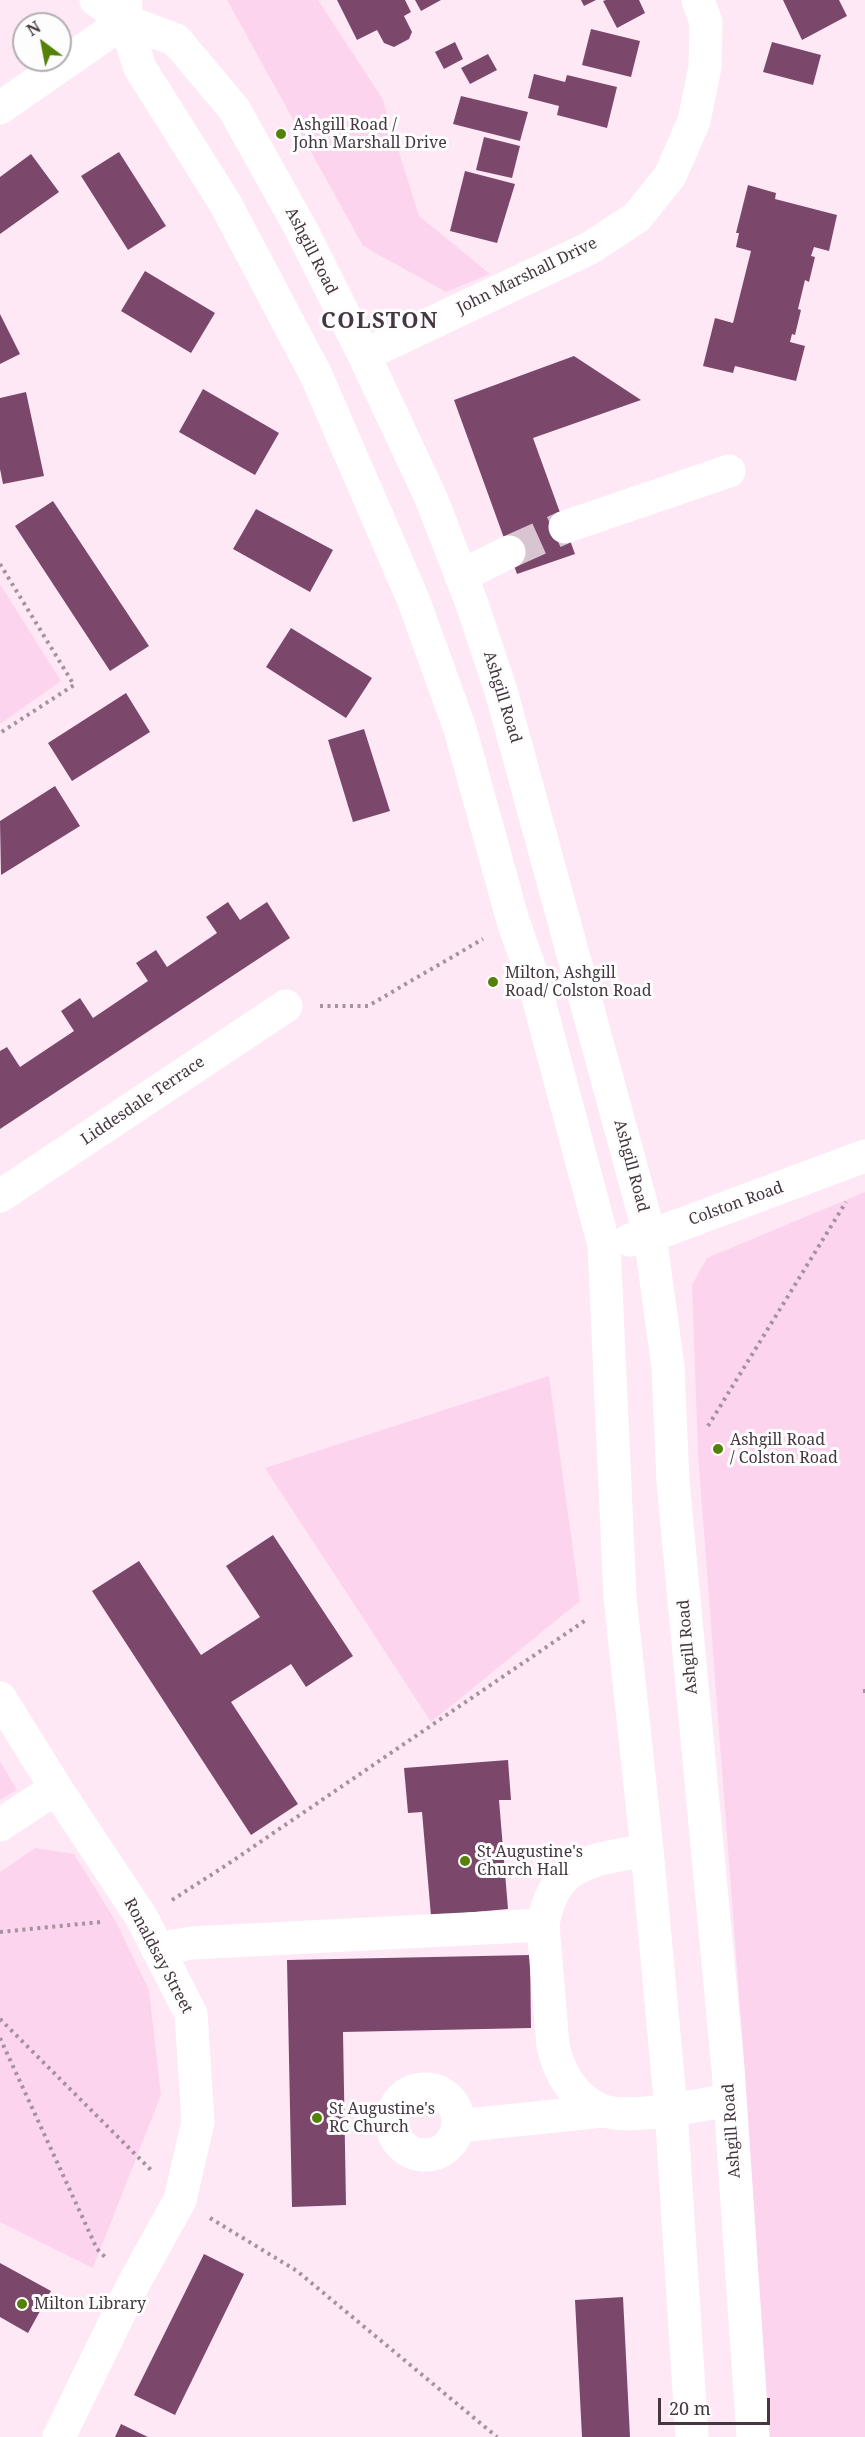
<!DOCTYPE html>
<html>
<head>
<meta charset="utf-8">
<style>
  body { margin:0 }
  #map { position:relative; width:865px; height:2437px; overflow:hidden; background:#fee8f6; font-family:"Noto Serif",serif }
  canvas { display:block }
  .north { position:absolute; left:12px; top:12px; width:60px; height:60px; box-sizing:border-box; background:#fdfdfd; border:2px solid #b3aeb1; border-radius:50%; rotate:328deg; font-size:16px; font-weight:700; line-height:24px; text-align:center; color:#453740 }
  .north::after { content:''; display:block; margin:auto; width:21px; height:27px; background:#568107; clip-path:polygon(50% 0,100% 100%,50% 72%,0 100%) }
  .scale { position:absolute; left:658px; top:2398px; width:112px; height:27px; box-sizing:border-box; border:3px solid #453740; border-top:0; padding-left:8px; font-size:18px; line-height:21px; white-space:nowrap; color:#453740; -webkit-text-stroke:4px #fdfdfd; paint-order:stroke }
</style>
</head>
<body>
<div id="map">
<canvas width="865" height="2437"></canvas>
<div class="north">N</div>
<div class="scale">20 m</div>
</div>
<script>
const ctx = document.querySelector('canvas').getContext('2d');
ctx.lineJoin = 'round';
function fillPath(path, color) { ctx.fillStyle = color; ctx.fill(path, 'evenodd'); }
function stroke(path, color, width, dash) { ctx.strokeStyle = color; ctx.lineWidth = width; ctx.lineCap = dash ? 'butt' : 'round'; ctx.setLineDash(dash || []); ctx.stroke(path); }
function write(font, color, halo, rows, align = 'center') {
  ctx.font = font + ' "Noto Serif",serif'; ctx.lineWidth = 6; ctx.setLineDash([]); ctx.textBaseline = 'middle'; ctx.strokeStyle = halo; ctx.fillStyle = color; for (const [text, x, y, turn = 0] of rows) {
    ctx.save(); ctx.translate(x, y); ctx.rotate((+turn || 0) * Math.PI / 180); ctx.textAlign = isNaN(turn) ? turn : align; if (halo) ctx.strokeText(text, 0, 0); ctx.fillText(text, 0, 0); ctx.restore();
  }
}
const green = new Path2D(`
  M 227,0 L 318,0 L 382,98 L 419,216 L 490,274 L 446,292 L 363,246 Z
  M 0,584 L 61,681 L 0,724 Z
  M 865,1192 L 865,2437 L 769,2437 L 745,2073 L 698,1454 L 692,1285 L 707,1258 Z
  M 549,1376 L 580,1601 L 431,1722 L 265,1468 Z
  M 0,1761 L 17,1790 L 0,1800 Z
  M 35,1848 L 74,1854 L 115,1920 L 149,1990 L 161,2095 L 93,2268 L 0,2222 L 0,1872 Z`);
const building = new Path2D(`
  M 337,0 L 405,0 L 411,12 L 404,16 L 412,32 L 409,39 L 394,47 L 384,43 L 377,30 L 357,40 Z
  M 415,0 L 441,0 L 421,11 Z
  M 581,0 L 596,0 L 584,6 Z
  M 606,0 L 639,0 L 645,13 L 617,28 L 603,1 Z
  M 783,0 L 839,0 L 847,16 L 802,40 Z
  M 591,29 L 640,41 L 631,77 L 582,65 Z
  M 455,42 L 463,59 L 444,69 L 435,52 Z
  M 772,42 L 821,55 L 813,85 L 763,72 Z
  M 488,54 L 497,70 L 470,84 L 461,68 Z
  M 534,74 L 565,82 L 567,75 L 617,87 L 607,128 L 557,115 L 559,106 L 528,98 Z
  M 461,96 L 528,112 L 520,141 L 453,124 Z
  M 484,137 L 520,146 L 512,178 L 476,170 Z
  M 119,152 L 166,226 L 128,250 L 81,176 Z
  M 31,154 L 59,192 L 0,234 L 0,177 Z
  M 465,171 L 515,184 L 497,243 L 450,231 Z
  M 748,185 L 776,193 L 775,199 L 837,215 L 829,251 L 814,247 L 811,256 L 815,257 L 809,282 L 805,280 L 798,309 L 801,310 L 795,335 L 792,334 L 790,342 L 805,346 L 796,381 L 735,366 L 733,373 L 703,366 L 715,318 L 733,323 L 751,251 L 736,247 L 739,233 L 736,233 Z
  M 145,271 L 215,313 L 191,353 L 121,311 Z
  M 0,314 L 20,354 L 0,364 Z
  M 574,356 L 641,400 L 533,438 L 575,554 L 517,574 L 454,400 Z
  M 203,389 L 279,433 L 255,475 L 179,432 Z
  M 26,392 L 44,476 L 3,484 L 0,469 L 0,398 Z
  M 53,501 L 149,646 L 110,671 L 15,526 Z
  M 256,509 L 333,550 L 310,592 L 233,549 Z
  M 291,628 L 372,678 L 346,718 L 266,667 Z
  M 126,693 L 150,732 L 72,781 L 48,743 Z
  M 364,729 L 390,811 L 353,822 L 328,740 Z
  M 55,786 L 80,826 L 1,875 L 0,821 Z
  M 228,902 L 240,920 L 267,902 L 290,938 L 0,1129 L 0,1051 L 7,1047 L 20,1067 L 74,1031 L 61,1011 L 80,998 L 93,1018 L 148,981 L 136,963 L 156,950 L 167,967 L 217,933 L 206,917 Z
  M 273,1535 L 353,1656 L 306,1687 L 291,1664 L 231,1702 L 298,1804 L 251,1835 L 92,1591 L 139,1561 L 201,1655 L 260,1617 L 226,1566 Z
  M 508,1760 L 511,1800 L 499,1800 L 508,1909 L 431,1916 L 422,1812 L 408,1813 L 404,1768 Z
  M 530,1955 L 531,2028 L 343,2032 L 346,2205 L 292,2207 L 287,1960 Z
  M 204,2254 L 244,2274 L 175,2415 L 134,2395 Z
  M 0,2263 L 51,2291 L 28,2333 L 0,2317 Z
  M 623,2297 L 630,2437 L 582,2437 L 575,2300 Z
  M 121,2424 L 148,2437 L 115,2437 Z`);
const minorTunnel = new Path2D(`
  M 509,552 L 565,527`);
const path = new Path2D(`
  M 0,564 L 74,685 L 0,733
  M 320,1006 L 368,1006 L 483,939
  M 708,1426 L 846,1202
  M 863,1691 L 865,1691
  M 172,1900 L 225,1866 L 586,1620
  M 0,1932 L 101,1922
  M 0,2019 L 151,2170
  M 0,2038 L 97,2249 L 106,2258
  M 210,2218 L 297,2271 L 497,2437`);
const minor = new Path2D(`
  M 96,0 L 125,21 L 176,40 L 234,109 L 301,229 L 364,355 L 431,498 L 472,604 L 501,691 L 650,1236 L 668,1367 L 673,1482 L 728,2069 L 753,2437
  M 126,5 L 125,21 L 140,68 L 225,203 L 316,375 L 413,599 L 460,729 L 513,921 L 532,975 L 604,1245 L 620,1597 L 647,1850 L 671,2109 L 692,2437
  M 0,108 L 125,21
  M 364,355 L 590,248 L 637,217 L 670,176 L 694,121 L 705,67 L 706,22 L 698,0
  M 565,527 L 729,471
  M 461,576 L 509,552
  M 0,1196 L 286,1006
  M 630,1240 L 650,1236 L 865,1156
  M 0,1698 L 56,1788 L 0,1825
  M 56,1788 L 142,1918 L 191,2014 L 198,2122 L 180,2200 L 134,2283 L 59,2437
  M 647,1850 C 593,1860 553,1861 543,1925 L 553,2046 C 559,2073 574,2099 601,2110 C 629,2121 699,2105 729,2100
  M 157,1949 L 192,1943 L 543,1925
  M392 2122a33 33 0 1 1 66 0a33 33 0 1 1-66 0Z
  M 458,2126 L 603,2111`);
const markers = [
  [281,134,6,"#568107"],
  [493,982,6,"#568107"],
  [718,1449,6,"#568107"],
  [465,1861,6,"#568107"],
  [317,2118,6,"#568107"],
  [22,2304,6,"#568107"]
];
const poiNames = [
  ["Ashgill Road /",293,125],
  ["John Marshall Drive",293,143],
  ["Milton, Ashgill",505,973],
  ["Road/ Colston Road",505,991],
  ["Ashgill Road",730,1440],
  ["/ Colston Road",730,1458],
  ["St Augustine's",477,1852],
  ["Church Hall",477,1870],
  ["St Augustine's",329,2109],
  ["RC Church",329,2127],
  ["Milton Library",34,2304]
];
const streetNames = [
  ["Ashgill Road",311,251,63],
  ["John Marshall Drive",527,276,-26],
  ["Ashgill Road",502,697,73],
  ["Liddesdale Terrace",143,1101,-34],
  ["Ashgill Road",631,1166,75],
  ["Colston Road",736,1204,-20],
  ["Ashgill Road",688,1647,-95],
  ["Ronaldsay Street",158,1956,62],
  ["Ashgill Road",732,2131,-94]
];
const districtNames = [
  ["COLSTON",380,322]
];
fillPath(green, '#fdd4ee');
fillPath(building, '#7b486b');
stroke(minorTunnel, '#d9c5d2', 33, [33, 16]);
stroke(path, '#a4929e', 4, [3, 4.5]);
stroke(minor, '#fff', 33);
for (const [x, y, r, color] of markers) { const dot = new Path2D(); dot.arc(x, y, r, 0, 2 * Math.PI); ctx.fillStyle = color; ctx.fill(dot); stroke(dot, '#fdfdfd', 2); }
write('16px', '#453740', '#fdfdfd', poiNames, 'left');
write('16px', '#453740', '#fdfdfd', streetNames);
ctx.letterSpacing = '1.5px';
write('bold 22px', '#453740', '#fdfdfd', districtNames);
ctx.letterSpacing = '0px';
</script>
</body>
</html>
